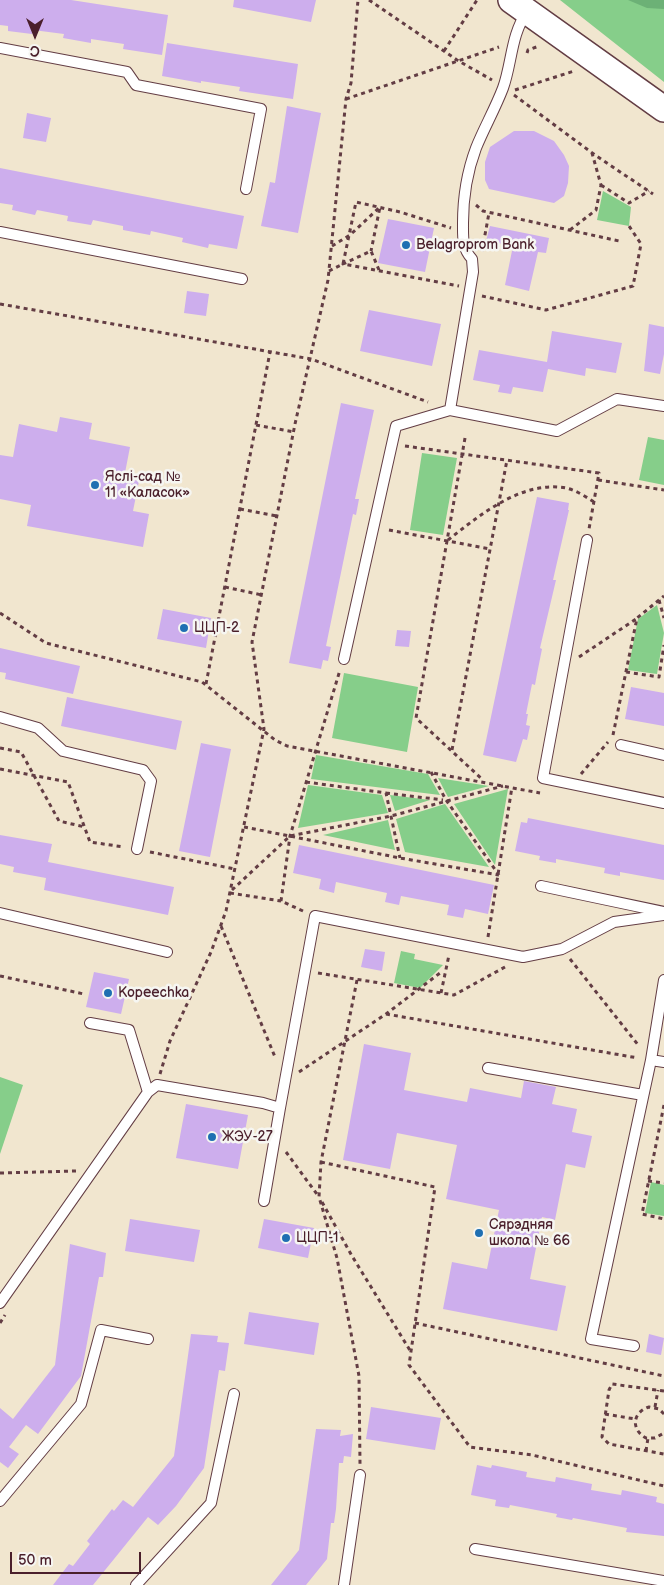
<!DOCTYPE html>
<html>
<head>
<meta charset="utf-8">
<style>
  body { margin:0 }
  #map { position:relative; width:664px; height:1585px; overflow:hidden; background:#f1e6cf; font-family:"Balsamiq Sans",sans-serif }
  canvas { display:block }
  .north { position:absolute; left:10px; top:10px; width:50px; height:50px; -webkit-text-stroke:4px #f6f6f2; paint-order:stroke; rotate:180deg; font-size:14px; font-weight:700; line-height:20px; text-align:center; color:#4a1f2b }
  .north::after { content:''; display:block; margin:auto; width:18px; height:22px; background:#4a1f2b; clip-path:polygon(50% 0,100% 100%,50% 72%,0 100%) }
  .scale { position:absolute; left:10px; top:1552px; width:131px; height:22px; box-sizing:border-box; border:2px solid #4a1f2b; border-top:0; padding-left:6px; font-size:15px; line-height:18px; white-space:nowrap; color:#4a1f2b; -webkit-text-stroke:4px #f6f6f2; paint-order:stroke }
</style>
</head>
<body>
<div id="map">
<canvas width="664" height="1585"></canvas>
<div class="north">С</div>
<div class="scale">50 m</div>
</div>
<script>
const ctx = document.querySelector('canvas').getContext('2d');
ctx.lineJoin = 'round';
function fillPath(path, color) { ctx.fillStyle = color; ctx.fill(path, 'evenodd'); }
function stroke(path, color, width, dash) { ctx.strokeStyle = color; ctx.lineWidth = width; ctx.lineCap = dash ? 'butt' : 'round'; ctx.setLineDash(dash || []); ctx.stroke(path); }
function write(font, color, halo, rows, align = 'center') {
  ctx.font = font + ' "Balsamiq Sans",sans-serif'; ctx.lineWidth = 5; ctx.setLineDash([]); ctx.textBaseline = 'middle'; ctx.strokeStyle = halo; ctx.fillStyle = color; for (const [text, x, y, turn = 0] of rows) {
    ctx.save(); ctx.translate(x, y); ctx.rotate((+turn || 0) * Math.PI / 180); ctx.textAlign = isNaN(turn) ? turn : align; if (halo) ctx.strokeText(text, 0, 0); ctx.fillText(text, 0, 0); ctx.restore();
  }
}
const green = new Path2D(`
  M 560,0 L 664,0 L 664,82 Z
  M 603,191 L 631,207 L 629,226 L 597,220 Z
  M 648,437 L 664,440 L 664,485 L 639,480 Z
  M 422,453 L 457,458 L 443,535 L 410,530 Z
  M 657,605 L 664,633 L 657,674 L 628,670 L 638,619 Z
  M 344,673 L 418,687 L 407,752 L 332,738 Z
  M 316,755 L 428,774 L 440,795 L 311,779 Z
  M 438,778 L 489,786 L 448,797 Z
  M 308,785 L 382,795 L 388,813 L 298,828 Z
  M 508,789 L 495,865 L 454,804 Z
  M 390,795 L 430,800 L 395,811 Z
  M 445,804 L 489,867 L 405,852 L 396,819 Z
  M 388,820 L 395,850 L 323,835 Z
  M 401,951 L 415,954 L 414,959 L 443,965 L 420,988 L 394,983 Z
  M 0,1077 L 23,1085 L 0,1154 Z
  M 651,1182 L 664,1185 L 664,1216 L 645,1213 Z`);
const forest = new Path2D(`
  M 628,0 L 664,0 L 664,9 L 647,8 Z`);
const building = new Path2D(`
  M 0,0 L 71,0 L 168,15 L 162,55 L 123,49 L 124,44 L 91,39 L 91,43 L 63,38 L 64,34 L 33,30 L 32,34 L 8,31 L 8,26 L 0,25 Z
  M 234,0 L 316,0 L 311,22 L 233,7 Z
  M 167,43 L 298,64 L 293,99 L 239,91 L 240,87 L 201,81 L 201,83 L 162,76 Z
  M 287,106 L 321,113 L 298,233 L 261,226 L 270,182 L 275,183 Z
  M 27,113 L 51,118 L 46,142 L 23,138 Z
  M 514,131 L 534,131 L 554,141 L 564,155 L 569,166 L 568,183 L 564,196 L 554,203 L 489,189 L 485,180 L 485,162 L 490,147 Z
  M 0,168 L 244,216 L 237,249 L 209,244 L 208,248 L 182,242 L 183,238 L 151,231 L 150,235 L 123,230 L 123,226 L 93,220 L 91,225 L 67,221 L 68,216 L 37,210 L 35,215 L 12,210 L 13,205 L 0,203 Z
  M 388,219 L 434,228 L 425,272 L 378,263 Z
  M 490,226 L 549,238 L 546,253 L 538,252 L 529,291 L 505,285 L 513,246 L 486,241 Z
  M 187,291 L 209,294 L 206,316 L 184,313 Z
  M 369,310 L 441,324 L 432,366 L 360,351 Z
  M 649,324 L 664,327 L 664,354 L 660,374 L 644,371 Z
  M 552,331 L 622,343 L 616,373 L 586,368 L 585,376 L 548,369 L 543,392 L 513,387 L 511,394 L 498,392 L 500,385 L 473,380 L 479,350 L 547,362 Z
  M 341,403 L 374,410 L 355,499 L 359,499 L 356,515 L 353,514 L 326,646 L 331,647 L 328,661 L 323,660 L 321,669 L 289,663 Z
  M 60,417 L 92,423 L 89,439 L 130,447 L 124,478 L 139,481 L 133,511 L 149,514 L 143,547 L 27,526 L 31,505 L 0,499 L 0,455 L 13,457 L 19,424 L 57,432 Z
  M 537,497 L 569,503 L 568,510 L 569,510 L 553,580 L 556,580 L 540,648 L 542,649 L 537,674 L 535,685 L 532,684 L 526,714 L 528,714 L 526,725 L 530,726 L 527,740 L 523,739 L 516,762 L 483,755 Z
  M 163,609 L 211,618 L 206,648 L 157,639 Z
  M 397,630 L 411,631 L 409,647 L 395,646 Z
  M 0,648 L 80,666 L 73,694 L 5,679 L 6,673 L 0,672 Z
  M 631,687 L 664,693 L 664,726 L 625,719 Z
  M 67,697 L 182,721 L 176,750 L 61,726 Z
  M 201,743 L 231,749 L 210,857 L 179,851 Z
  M 528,818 L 664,845 L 664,880 L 620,872 L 620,876 L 604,873 L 605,868 L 556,859 L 556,863 L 539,860 L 540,856 L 515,851 L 521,822 L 527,823 Z
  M 0,835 L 52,844 L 48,862 L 174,887 L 168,915 L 44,890 L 46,878 L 13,872 L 14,867 L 0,864 Z
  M 299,845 L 494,885 L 488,914 L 465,909 L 463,918 L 447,915 L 449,905 L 401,896 L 399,905 L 385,902 L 387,893 L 336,882 L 334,893 L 319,889 L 321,879 L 293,873 Z
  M 365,949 L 385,952 L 382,971 L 361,967 Z
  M 94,972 L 129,979 L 121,1014 L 86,1007 Z
  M 364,1044 L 411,1053 L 404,1090 L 467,1102 L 470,1088 L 521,1098 L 524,1081 L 556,1087 L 552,1104 L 577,1109 L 572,1132 L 592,1136 L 585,1168 L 566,1164 L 555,1220 L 542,1217 L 530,1279 L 566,1286 L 557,1331 L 443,1309 L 452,1262 L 487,1269 L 499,1210 L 446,1199 L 457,1145 L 397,1133 L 390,1169 L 343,1160 Z
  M 186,1104 L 248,1115 L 238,1169 L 176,1158 Z
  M 130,1219 L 200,1230 L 194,1262 L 125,1251 Z
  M 264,1219 L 314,1228 L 308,1258 L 258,1248 Z
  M 70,1244 L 106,1253 L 103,1277 L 99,1277 L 81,1376 L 38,1434 L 26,1425 L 9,1447 L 19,1454 L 8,1468 L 0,1462 L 0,1408 L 13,1419 L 55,1365 Z
  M 249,1312 L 319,1323 L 314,1355 L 244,1344 Z
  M 191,1334 L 218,1336 L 217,1342 L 229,1343 L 225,1371 L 219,1370 L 204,1468 L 176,1506 L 158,1525 L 148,1517 L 93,1585 L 53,1585 L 69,1564 L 73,1566 L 90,1544 L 87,1541 L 112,1509 L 114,1511 L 123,1500 L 133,1507 L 174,1456 Z
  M 649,1334 L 664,1338 L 661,1355 L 646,1352 Z
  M 371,1407 L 441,1418 L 435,1450 L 366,1439 Z
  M 316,1429 L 341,1430 L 340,1436 L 353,1434 L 351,1457 L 344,1456 L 343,1463 L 339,1463 L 336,1509 L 334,1523 L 331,1523 L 327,1559 L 306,1585 L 271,1585 L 299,1550 Z
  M 477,1465 L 491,1468 L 492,1465 L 527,1472 L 526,1477 L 555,1482 L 556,1477 L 592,1484 L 591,1490 L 621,1495 L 622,1490 L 657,1497 L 656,1502 L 664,1504 L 664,1536 L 626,1532 L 627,1528 L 573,1518 L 572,1520 L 556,1517 L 557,1514 L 510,1505 L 509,1508 L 495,1506 L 496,1500 L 471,1495 Z`);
const path = new Path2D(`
  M 369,0 L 457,60 L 492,80
  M 444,51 L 477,0
  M 527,53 L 528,50 L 539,46
  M 515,90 L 574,71
  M 514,95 L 595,155 L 653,194
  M 346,99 L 499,47
  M 601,185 L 629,203 L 649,191
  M 476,205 L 483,211 L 619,241
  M 570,230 L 596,210 L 601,185 L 592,153
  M 332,246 L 350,235 L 380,207 L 371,251
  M 482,251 L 489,213
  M 379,270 L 371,251 L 343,264 L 459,286
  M 329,271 L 343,264 L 356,202 L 400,212 L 451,228
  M 482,296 L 546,310 L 633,286 L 641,244 L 629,226
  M 0,304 L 311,359 L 428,402
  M 256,425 L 294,432
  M 465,438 L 416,718 L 483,780
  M 405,446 L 599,473 L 589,529
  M 598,480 L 664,490
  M 240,509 L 277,516
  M 389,530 L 490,549
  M 448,540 C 480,515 522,480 566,488 C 576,490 586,497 594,502
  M 225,587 L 262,595
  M 659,600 L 664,618
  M 0,613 L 46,643 L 202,682 L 275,740 L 287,746 L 540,793
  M 579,657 L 636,619
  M 626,672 L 659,677 L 664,645
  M 206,684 L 270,352
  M 613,735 L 637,618 L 664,596
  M 0,748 L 21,752 L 59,821 L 85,827
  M 452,750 L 507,460
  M 0,769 L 68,782 L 90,842 L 124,847
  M 431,772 L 446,800 L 499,875
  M 581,774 L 608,742
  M 306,782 L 386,793 L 400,858
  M 386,793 L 443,800
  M 244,827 L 400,858 L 499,875
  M 150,852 L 235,869
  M 232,890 L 290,836 L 391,816 L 503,786
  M 230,893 L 281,901
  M 303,911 L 281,901 L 290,836 L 340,670
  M 221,926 L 275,1057
  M 488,937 L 512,787
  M 570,959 L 639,1046
  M 318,973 L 454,995 L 505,967
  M 0,976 L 84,994
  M 357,980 L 321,1162 L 319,1197 L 337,1258 L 359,1376 L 360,1464
  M 441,993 L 449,955
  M 386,1014 L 638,1058
  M 299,1072 L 386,1014 L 440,973
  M 160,1074 L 170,1041 L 211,952 L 226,911 L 264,729 L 252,642 L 295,424 L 328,280 L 346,99 L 351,83 L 358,0
  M 664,1105 L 642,1214 L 664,1219
  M 286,1152 L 319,1197
  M 321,1162 L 435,1187 L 409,1365 L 470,1447 L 532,1455 L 664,1486
  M 0,1173 L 76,1171
  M 648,1181 L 664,1183
  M 322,1202 L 352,1256 L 411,1352
  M 0,1323 L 5,1315
  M 415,1323 L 664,1376
  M 664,1391 L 612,1384 L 609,1390 L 602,1437 L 609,1444 L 664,1454
  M 655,1407 L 658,1390
  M 605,1414 L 635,1419
  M 664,1414 L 659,1409 L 649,1407 C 633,1412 630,1429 646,1438 L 655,1438 L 664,1433
  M 646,1451 L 648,1438`);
const service = new Path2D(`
  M 0,48 L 127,72 L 136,85 L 261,109 L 246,189
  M 0,232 L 242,279
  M 450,410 L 473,272 L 472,259 C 462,248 463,238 463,223 C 463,197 467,172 476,148 C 484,128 495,109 503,88 C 512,63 511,34 527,12
  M 587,540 L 543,778 L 664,803
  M 344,659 L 396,426 L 450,410 L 557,431 L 617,399 L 664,406
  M 0,717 L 38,728 L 63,751 L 143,770 L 151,781 L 137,849
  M 621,745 L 664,755
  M 541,886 L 664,912
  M 0,913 L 167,952
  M 664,980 L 651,1060 L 664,1062
  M 488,1068 L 643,1095
  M 148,1092 L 157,1085 L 263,1103 L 280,1108 L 264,1201
  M 280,1108 L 315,916 L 523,957 L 562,949 L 614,922 L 664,915
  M 0,1303 L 148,1092 L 129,1030 L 90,1023
  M 634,1346 L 591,1339 L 651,1060
  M 0,1501 L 81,1404 L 101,1330 L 148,1339
  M 475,1549 L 664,1581
  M 136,1585 L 211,1503 L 234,1394
  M 344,1585 L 360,1475`);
const tertiary = new Path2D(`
  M 511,0 L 664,109`);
const markers = [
  [406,245,5,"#1f6fb2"],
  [95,485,5,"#1f6fb2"],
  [184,628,5,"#1f6fb2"],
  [108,993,5,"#1f6fb2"],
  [212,1137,5,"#1f6fb2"],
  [479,1233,5,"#1f6fb2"],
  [286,1238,5,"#1f6fb2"]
];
const poiNames = [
  ["Belagroprom Bank",416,245],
  ["Яслі-сад №",105,477],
  ["11 «Каласок»",105,493],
  ["ЦЦП-2",194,628],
  ["Kopeechka",118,993],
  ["ЖЭУ-27",222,1137],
  ["Сярэдняя",489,1225],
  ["школа № 66",489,1241],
  ["ЦЦП-1",296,1238]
];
fillPath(green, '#86ce8a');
fillPath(forest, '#6cb176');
fillPath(building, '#cdaeed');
stroke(service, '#633d44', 12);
stroke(tertiary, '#633d44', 28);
stroke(path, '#633d44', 3, [4, 4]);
stroke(service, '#fff', 10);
stroke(tertiary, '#fff', 25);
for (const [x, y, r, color] of markers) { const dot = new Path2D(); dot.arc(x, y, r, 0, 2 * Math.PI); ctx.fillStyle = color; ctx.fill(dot); stroke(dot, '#f6f6f2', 2); }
write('14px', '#4a1f2b', '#f6f6f2', poiNames, 'left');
</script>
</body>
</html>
